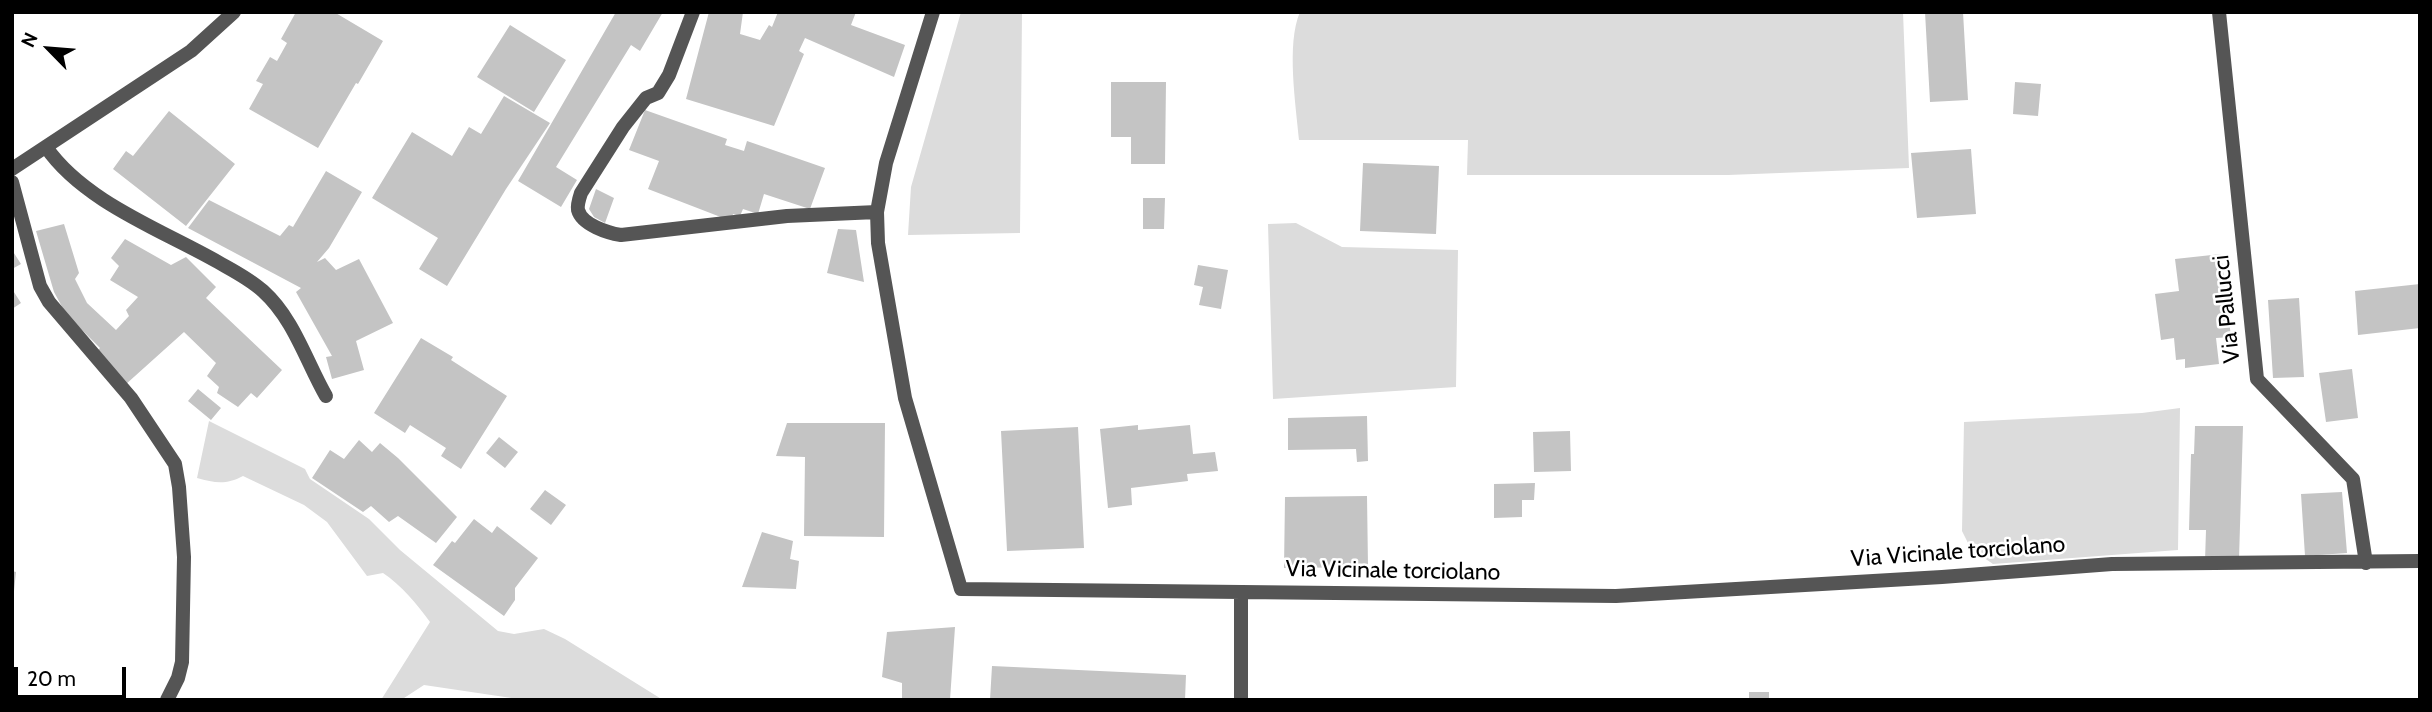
<!DOCTYPE html>
<html>
<head>
<meta charset="utf-8">
<style>
  body { margin:0 }
  #map { position:relative; width:2432px; height:712px; overflow:hidden; background:#fff; font-family:Cabin,sans-serif }
  canvas { display:block }
  .frame { position:absolute; inset:0; border:14px solid #000; pointer-events:none }
  .north { position:absolute; left:14px; top:14px; width:70px; height:70px; -webkit-text-stroke:5px #fff; paint-order:stroke; rotate:295deg; font-size:19px; font-weight:700; line-height:28px; text-align:center; color:#000 }
  .north::after { content:''; display:block; margin:auto; width:24px; height:32px; background:#000; clip-path:polygon(50% 0,100% 100%,50% 72%,0 100%) }
  .scale { position:absolute; left:14px; top:667px; width:112px; height:32px; box-sizing:border-box; border:4px solid #000; border-top:0; padding-left:9px; font-size:21px; line-height:24px; white-space:nowrap; color:#000; -webkit-text-stroke:5px #fff; paint-order:stroke }
</style>
</head>
<body>
<div id="map">
<canvas width="2432" height="712"></canvas>
<div class="frame"></div>
<div class="north">N</div>
<div class="scale">20 m</div>
</div>
<script>
const ctx = document.querySelector('canvas').getContext('2d');
ctx.lineJoin = 'round';
function fillPath(path, color) { ctx.fillStyle = color; ctx.fill(path, 'evenodd'); }
function stroke(path, color, width, dash) { ctx.strokeStyle = color; ctx.lineWidth = width; ctx.lineCap = dash ? 'butt' : 'round'; ctx.setLineDash(dash || []); ctx.stroke(path); }
function write(font, color, halo, rows, align = 'center') {
  ctx.font = font + ' Cabin,sans-serif'; ctx.lineWidth = 5; ctx.setLineDash([]); ctx.textBaseline = 'middle'; ctx.strokeStyle = halo; ctx.fillStyle = color; for (const [text, x, y, turn = 0] of rows) {
    ctx.save(); ctx.translate(x, y); ctx.rotate((+turn || 0) * Math.PI / 180); ctx.textAlign = isNaN(turn) ? turn : align; if (halo) ctx.strokeText(text, 0, 0); ctx.fillText(text, 0, 0); ctx.restore();
  }
}
const green = new Path2D(`
  M 961,12 L 1022,12 L 1020,233 L 908,235 L 911,187 Z
  M 1300,12 L 1903,12 L 1909,168 L 1728,175 L 1467,175 L 1468,140 L 1299,140 C 1296,105 1286,44 1300,12 Z
  M 1296,223 L 1342,247 L 1458,250 L 1456,387 L 1273,399 L 1268,224 Z
  M 2180,408 L 2178,550 L 1993,564 L 1971,549 L 1962,531 L 1964,422 L 2142,413 Z
  M 209,421 L 305,469 L 310,479 L 369,519 L 400,550 L 498,631 L 514,634 L 544,629 L 565,639 L 663,700 L 525,700 L 424,685 L 401,700 L 381,700 L 430,622 C 417,604 401,585 383,573 L 367,576 L 327,522 L 304,505 L 243,476 C 226,485 215,483 197,478 Z`);
const building = new Path2D(`
  M 296,12 L 334,12 L 383,41 L 358,84 L 356,83 L 318,148 L 249,109 L 263,84 L 256,81 L 270,57 L 277,61 L 287,43 L 281,39 Z
  M 616,12 L 663,12 L 640,51 L 631,45 L 556,167 L 577,180 L 561,207 L 518,181 Z
  M 709,12 L 743,12 L 740,34 L 760,40 L 769,25 L 772,27 L 778,12 L 856,12 L 851,25 L 905,45 L 894,77 L 805,38 L 799,51 L 804,54 L 774,126 L 686,99 Z
  M 1925,12 L 1963,12 L 1968,100 L 1930,102 Z
  M 510,25 L 566,60 L 534,112 L 477,77 Z
  M 1111,82 L 1166,82 L 1165,164 L 1131,164 L 1131,137 L 1111,137 Z
  M 2015,82 L 2041,84 L 2038,116 L 2013,114 Z
  M 504,96 L 550,123 L 506,189 L 447,286 L 419,269 L 438,238 L 372,198 L 412,132 L 452,156 L 469,127 L 481,134 Z
  M 645,110 L 727,139 L 725,145 L 744,151 L 747,141 L 825,168 L 810,209 L 764,194 L 758,214 L 743,209 L 740,216 L 733,214 L 731,221 L 648,189 L 659,161 L 629,150 Z
  M 169,111 L 235,164 L 186,226 L 113,169 L 126,151 L 133,156 Z
  M 1971,149 L 1976,214 L 1917,218 L 1911,153 Z
  M 1363,163 L 1439,166 L 1436,234 L 1360,231 Z
  M 326,171 L 362,192 L 329,248 L 317,262 L 325,258 L 336,270 L 359,259 L 393,323 L 356,341 L 364,370 L 332,379 L 326,357 L 332,356 L 296,292 L 301,288 L 188,228 L 209,200 L 280,236 L 289,225 L 293,227 Z
  M 596,189 L 614,198 L 605,223 L 594,217 L 589,209 Z
  M 1143,198 L 1165,198 L 1164,229 L 1143,229 Z
  M 64,224 L 79,273 L 75,279 L 87,303 L 116,330 L 129,316 L 126,310 L 138,297 L 110,280 L 119,266 L 111,258 L 125,239 L 171,265 L 186,257 L 216,287 L 206,298 L 282,370 L 257,398 L 251,393 L 238,407 L 217,393 L 219,387 L 207,376 L 216,363 L 184,332 L 125,385 L 98,350 L 100,348 L 66,314 L 54,292 L 36,231 Z
  M 838,229 L 856,230 L 864,282 L 827,273 Z
  M 12,250 L 21,264 L 12,269 Z
  M 2221,254 L 2231,337 L 2216,338 L 2219,364 L 2185,368 L 2185,359 L 2176,360 L 2174,338 L 2161,340 L 2155,294 L 2179,291 L 2175,259 Z
  M 1198,265 L 1228,270 L 1221,309 L 1199,305 L 1203,287 L 1194,285 Z
  M 2420,284 L 2420,328 L 2358,335 L 2355,291 Z
  M 12,289 L 21,303 L 12,309 Z
  M 2299,298 L 2304,377 L 2273,378 L 2268,300 Z
  M 421,338 L 453,357 L 451,360 L 507,396 L 461,469 L 441,456 L 446,448 L 410,425 L 405,433 L 374,413 Z
  M 2352,369 L 2358,418 L 2326,422 L 2319,373 Z
  M 198,389 L 221,408 L 211,420 L 188,401 Z
  M 1367,416 L 1368,461 L 1357,462 L 1356,449 L 1288,450 L 1288,418 Z
  M 787,423 L 885,423 L 884,537 L 804,536 L 805,457 L 776,456 Z
  M 1138,425 L 1138,430 L 1190,425 L 1193,454 L 1215,452 L 1218,471 L 1187,474 L 1188,481 L 1131,488 L 1132,505 L 1108,508 L 1100,429 Z
  M 2195,426 L 2243,426 L 2239,559 L 2205,561 L 2206,530 L 2189,530 L 2191,454 L 2194,454 Z
  M 1078,427 L 1084,548 L 1007,551 L 1001,431 Z
  M 1570,431 L 1571,471 L 1534,472 L 1533,432 Z
  M 499,437 L 518,452 L 505,468 L 486,453 Z
  M 359,440 L 372,452 L 380,443 L 398,458 L 457,517 L 436,543 L 398,516 L 389,522 L 371,506 L 363,512 L 312,478 L 330,450 L 344,459 Z
  M 1535,483 L 1534,500 L 1522,500 L 1522,517 L 1494,518 L 1494,484 Z
  M 545,490 L 566,505 L 551,525 L 530,509 Z
  M 2342,492 L 2347,553 L 2305,556 L 2301,494 Z
  M 1367,496 L 1368,567 L 1284,568 L 1285,497 Z
  M 474,519 L 492,533 L 497,526 L 538,558 L 515,588 L 515,600 L 504,616 L 433,565 L 452,541 L 455,543 Z
  M 762,532 L 793,541 L 790,559 L 799,561 L 796,589 L 742,587 Z
  M 12,571 L 16,572 L 14,591 L 12,591 Z
  M 955,627 L 950,700 L 902,700 L 902,683 L 882,677 L 887,632 Z
  M 992,666 L 1186,675 L 1185,700 L 990,700 Z
  M 1749,692 L 1769,692 L 1769,700 L 1749,700 Z`);
const street = new Path2D(`
  M 693,12 L 669,75 L 658,93 L 646,98 L 623,127 L 581,193 C 579,199 577,205 578,210 C 582,225 608,233 621,235 L 787,216 L 877,212
  M 933,12 L 886,163 L 877,212 L 878,243 L 905,398 L 961,589 L 1616,596 L 1942,577 L 2112,564 L 2420,561
  M 2219,12 L 2257,379 L 2353,479 L 2366,563
  M 46,147 C 84,202 162,230 218,262 C 234,271 250,279 263,291 C 294,319 306,361 326,396
  M 12,169 L 191,51 L 234,12
  M 12,182 L 40,286 L 49,302 L 131,398 L 175,464 L 179,487 L 184,557 L 182,662 L 178,678 L 167,700
  M 1241,700 L 1241,592`);
const streetNames = [
  ["Via Pallucci",2227,309,-96],
  ["Via Vicinale torciolano",1958,552,-4],
  ["Via Vicinale torciolano",1393,571,1]
];
fillPath(green, '#dcdcdc');
fillPath(building, '#c4c4c4');
stroke(street, '#555', 14);
write('23px', '#000', '#fff', streetNames);
</script>
</body>
</html>
